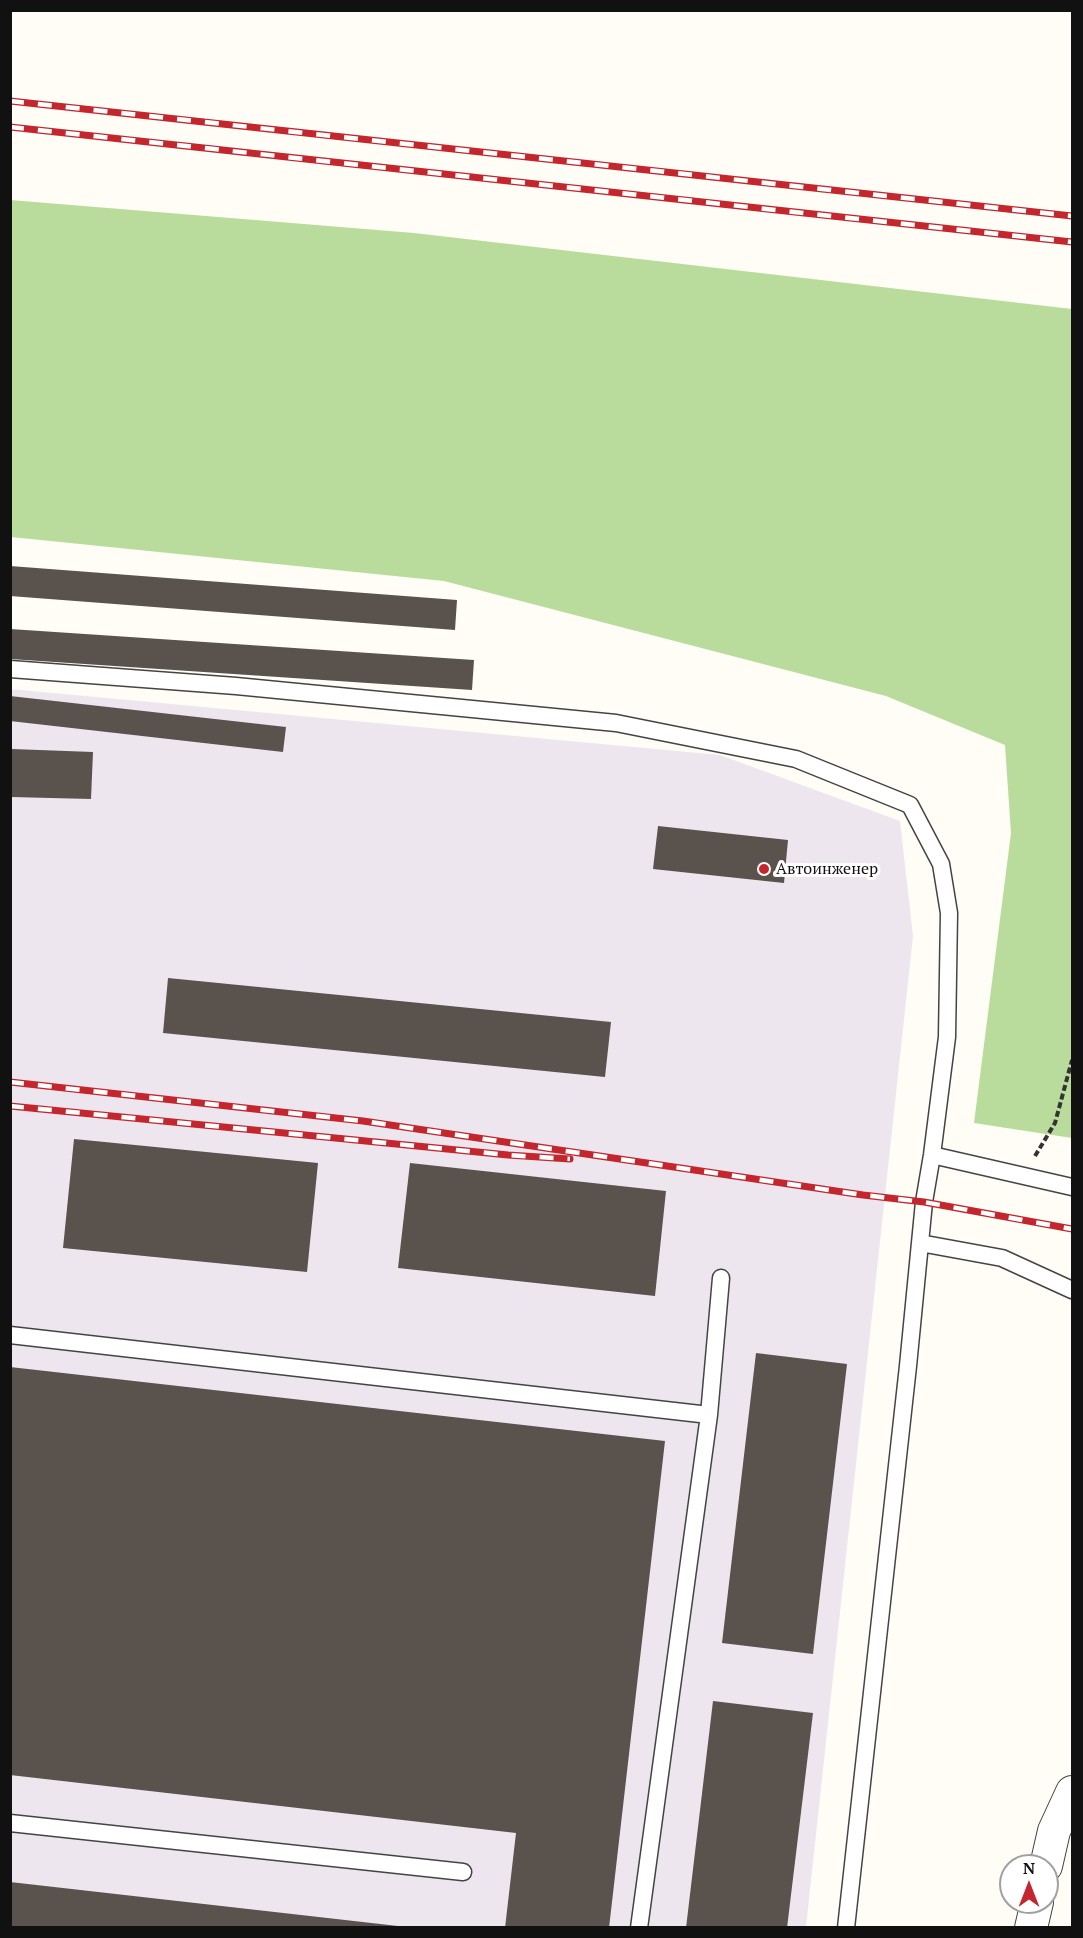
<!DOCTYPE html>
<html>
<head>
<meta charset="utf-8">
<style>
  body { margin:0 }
  #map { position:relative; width:1083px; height:1938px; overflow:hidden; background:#fffdf5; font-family:"PT Serif",serif }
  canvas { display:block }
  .frame { position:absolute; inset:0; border:12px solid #111; pointer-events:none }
  .north { position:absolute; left:999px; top:1854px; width:60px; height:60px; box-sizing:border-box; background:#fff; border:2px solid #a0a0a0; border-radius:50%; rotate:0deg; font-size:16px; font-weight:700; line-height:24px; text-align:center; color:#111 }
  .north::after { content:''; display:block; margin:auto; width:21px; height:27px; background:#c4262e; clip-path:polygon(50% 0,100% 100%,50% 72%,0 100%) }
</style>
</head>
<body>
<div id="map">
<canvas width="1083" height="1938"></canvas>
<div class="frame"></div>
<div class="north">N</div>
</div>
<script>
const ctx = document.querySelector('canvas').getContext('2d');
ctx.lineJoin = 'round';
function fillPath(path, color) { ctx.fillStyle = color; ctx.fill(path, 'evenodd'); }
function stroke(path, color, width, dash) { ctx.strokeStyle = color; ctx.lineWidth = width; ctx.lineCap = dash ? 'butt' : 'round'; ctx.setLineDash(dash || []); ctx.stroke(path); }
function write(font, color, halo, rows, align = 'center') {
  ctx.font = font + ' "PT Serif",serif'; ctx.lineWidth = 6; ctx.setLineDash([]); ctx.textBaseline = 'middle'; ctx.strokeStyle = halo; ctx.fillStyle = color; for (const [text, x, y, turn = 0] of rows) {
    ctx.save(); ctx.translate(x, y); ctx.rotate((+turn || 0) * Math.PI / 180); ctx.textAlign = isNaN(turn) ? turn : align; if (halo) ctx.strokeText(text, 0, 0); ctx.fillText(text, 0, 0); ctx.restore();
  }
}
const industrial = new Path2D(`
  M 10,689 L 720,755 L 900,821 L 913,936 L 806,1927 L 11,1927 Z`);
const forest = new Path2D(`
  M 10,200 L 414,233 L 1072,309 L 1072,1138 L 974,1123 L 1011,833 L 1005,745 L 886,696 L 444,581 L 11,537 Z`);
const building = new Path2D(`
  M 10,566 L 457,600 L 455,630 L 10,596 Z
  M 10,629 L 474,660 L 472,690 L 10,659 Z
  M 10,696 L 286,727 L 283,752 L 10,721 Z
  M 12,749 L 93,752 L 91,799 L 11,797 Z
  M 658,826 L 788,840 L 784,883 L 653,869 Z
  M 168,978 L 611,1022 L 605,1077 L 163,1033 Z
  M 74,1139 L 318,1163 L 307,1272 L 63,1248 Z
  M 410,1163 L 666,1191 L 655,1296 L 398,1268 Z
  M 756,1353 L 847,1364 L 813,1654 L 722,1643 Z
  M 10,1367 L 665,1441 L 609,1928 L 505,1928 L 516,1833 L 10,1775 Z
  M 713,1701 L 813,1713 L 787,1928 L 686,1928 Z
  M 10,1882 L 398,1926 L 398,1928 L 10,1928 Z`);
const path = new Path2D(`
  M 1035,1156 L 1055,1123 L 1072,1060`);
const lane = new Path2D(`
  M 10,669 L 236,686 L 616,723 L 796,759 L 910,805 L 941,864 L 949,913 L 947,1037 L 932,1155 L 924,1202 L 920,1243 L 1002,1258 L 1072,1290
  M 932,1155 L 1072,1187
  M 10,1335 L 709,1415
  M 10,1823 L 463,1872
  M 639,1928 L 709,1415 L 721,1278
  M 846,1928 L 908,1366 L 920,1243`);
const street = new Path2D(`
  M 1046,1866 L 1054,1831 L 1072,1792
  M 1031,1928 L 1037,1902`);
const rail = new Path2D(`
  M 10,101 L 1072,216
  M 10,127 L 1072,242
  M 10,1082 L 363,1121 L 863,1195 L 924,1202 L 1072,1229
  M 10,1106 L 508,1155 L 570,1159`);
const markers = [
  [764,869,6,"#c4262e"]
];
const poiNames = [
  ["Автоинженер",776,869]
];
fillPath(industrial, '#eee6ef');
fillPath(forest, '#b9dc9c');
fillPath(building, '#5a524d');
stroke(lane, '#444', 19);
stroke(street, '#444', 34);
stroke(path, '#333', 4, [6, 3]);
stroke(lane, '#fff', 16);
stroke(street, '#fff', 32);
stroke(rail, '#c4262e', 7);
stroke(rail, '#fff', 4.5, [14]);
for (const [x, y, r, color] of markers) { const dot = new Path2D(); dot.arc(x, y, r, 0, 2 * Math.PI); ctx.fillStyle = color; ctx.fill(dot); stroke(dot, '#fff', 2); }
write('16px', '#111', '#fff', poiNames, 'left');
</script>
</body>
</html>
